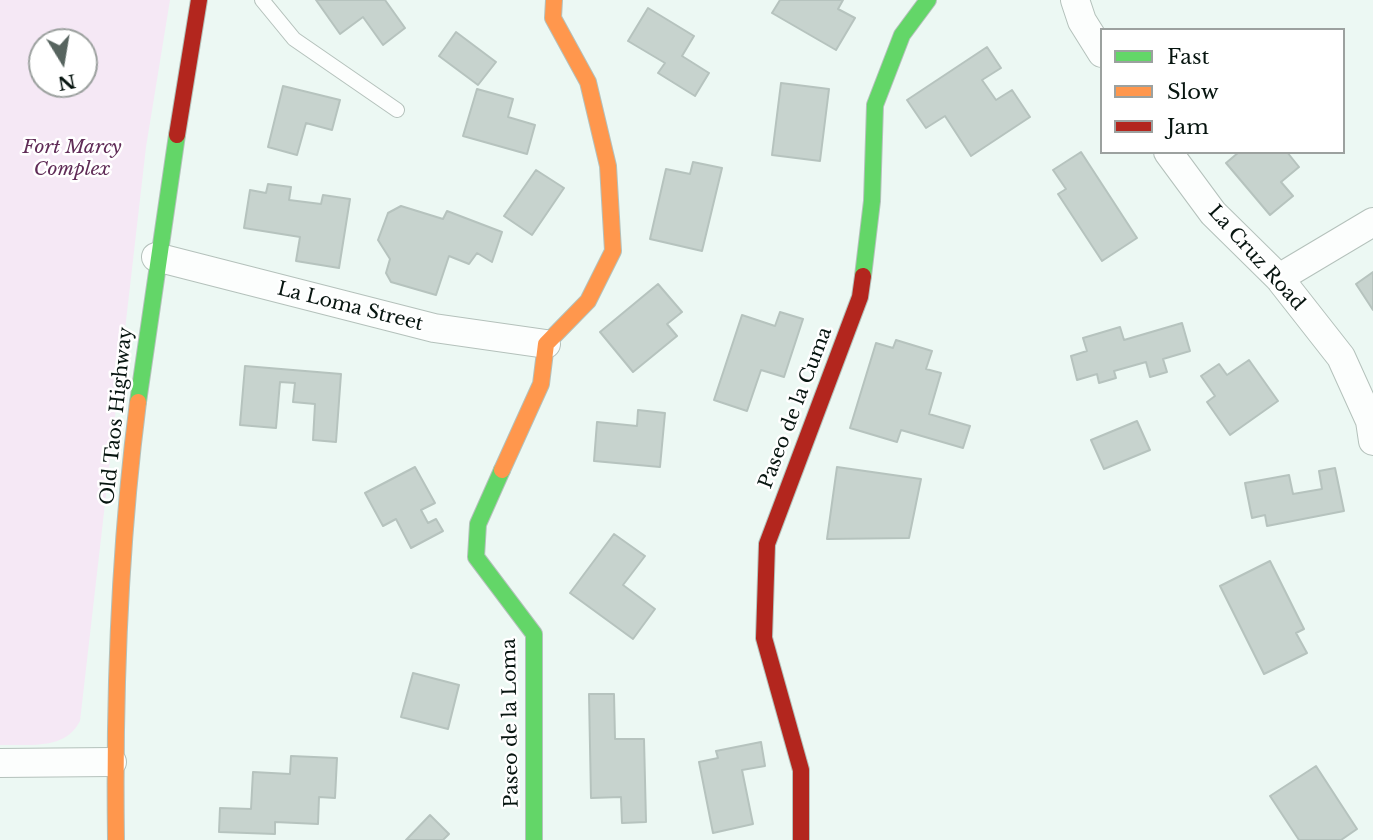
<!DOCTYPE html>
<html>
<head>
<meta charset="utf-8">
<style>
  body { margin:0 }
  #map { position:relative; width:1373px; height:840px; overflow:hidden; background:#ecf8f3; font-family:"Libre Baskerville",serif }
  canvas { display:block }
  .legend { position:absolute; left:1100px; top:28px; width:245px; height:126px; box-sizing:border-box; background:#fff; border:2px solid #9ca19f; margin:0; padding:9px 12px; list-style:none; font-size:21px; color:#071510 }
  .legend li { display:flex; align-items:center; gap:14px; height:35px }
  .legend b { width:35px; border:2px solid #9ca19f }
  .north { position:absolute; left:28px; top:28px; width:70px; height:70px; box-sizing:border-box; background:#fff; border:2px solid #9ca19f; border-radius:50%; rotate:169deg; font-size:19px; font-weight:700; line-height:28px; text-align:center; color:#071510 }
  .north::after { content:''; display:block; margin:auto; width:24px; height:32px; background:#57645f; clip-path:polygon(50% 0,100% 100%,50% 72%,0 100%) }
</style>
</head>
<body>
<div id="map">
<canvas width="1373" height="840"></canvas>
<ul class="legend">
<li><b style="height:9px;background:#63d668"></b>Fast</li>
<li><b style="height:9px;background:#ff974d"></b>Slow</li>
<li><b style="height:9px;background:#b3261e"></b>Jam</li>
</ul>
<div class="north">N</div>
</div>
<script>
const ctx = document.querySelector('canvas').getContext('2d');
ctx.lineJoin = 'round';
function fillPath(path, color) { ctx.fillStyle = color; ctx.fill(path, 'evenodd'); }
function stroke(path, color, width, dash) { ctx.strokeStyle = color; ctx.lineWidth = width; ctx.lineCap = dash ? 'butt' : 'round'; ctx.setLineDash(dash || []); ctx.stroke(path); }
function write(font, color, halo, rows, align = 'center') {
  ctx.font = font + ' "Libre Baskerville",serif'; ctx.lineWidth = 5; ctx.setLineDash([]); ctx.textBaseline = 'middle'; ctx.strokeStyle = halo; ctx.fillStyle = color; for (const [text, x, y, turn = 0] of rows) {
    ctx.save(); ctx.translate(x, y); ctx.rotate((+turn || 0) * Math.PI / 180); ctx.textAlign = isNaN(turn) ? turn : align; if (halo) ctx.strokeText(text, 0, 0); ctx.fillText(text, 0, 0); ctx.restore();
  }
}
const green = new Path2D(`
  M 0,0 L 170,0 L 146,147 L 80,721 C 65,751 28,744 0,745 ZM 42,42 L 84,42 L 84,84 L 42,84 Z`);
const building = new Path2D(`
  M 316,0 L 385,0 L 405,28 L 383,45 L 363,17 L 340,34 Z
  M 780,0 L 843,0 L 838,9 L 855,18 L 836,50 L 772,13 Z
  M 648,8 L 694,36 L 682,56 L 709,73 L 695,96 L 658,73 L 665,63 L 628,41 Z
  M 456,32 L 496,62 L 478,85 L 439,56 Z
  M 987,47 L 1001,68 L 982,80 L 996,100 L 1012,90 L 1030,117 L 971,156 L 945,116 L 926,128 L 907,100 Z
  M 781,83 L 829,89 L 820,161 L 772,155 Z
  M 283,86 L 340,100 L 332,130 L 306,123 L 297,155 L 268,147 Z
  M 477,89 L 513,99 L 508,117 L 535,125 L 527,154 L 463,136 Z
  M 1081,152 L 1137,238 L 1102,261 L 1058,194 L 1066,189 L 1053,170 Z
  M 1239,152 L 1287,152 L 1299,167 L 1281,182 L 1293,196 L 1270,215 L 1226,163 Z
  M 693,162 L 722,168 L 702,251 L 650,239 L 666,169 L 690,174 Z
  M 536,170 L 564,188 L 532,235 L 504,216 Z
  M 268,184 L 291,187 L 289,200 L 321,204 L 323,195 L 350,199 L 339,268 L 296,261 L 300,237 L 244,228 L 250,190 L 266,193 Z
  M 401,206 L 443,219 L 447,211 L 502,232 L 492,262 L 477,253 L 469,264 L 449,256 L 436,295 L 391,282 L 386,273 L 390,259 L 378,240 L 388,213 Z
  M 1373,272 L 1373,310 L 1356,284 Z
  M 658,284 L 682,312 L 667,324 L 677,336 L 633,372 L 600,332 Z
  M 780,312 L 803,319 L 784,377 L 761,370 L 747,411 L 714,400 L 742,315 L 775,326 Z
  M 1182,323 L 1190,351 L 1163,359 L 1167,372 L 1150,377 L 1146,362 L 1114,371 L 1116,378 L 1099,383 L 1097,374 L 1077,380 L 1071,356 L 1087,351 L 1083,338 L 1120,327 L 1124,340 Z
  M 896,340 L 932,351 L 926,369 L 941,373 L 929,414 L 970,426 L 963,448 L 901,430 L 897,442 L 850,428 L 876,343 L 893,348 Z
  M 1249,360 L 1278,401 L 1230,435 L 1207,402 L 1215,396 L 1201,376 L 1219,364 L 1227,375 Z
  M 245,366 L 341,374 L 336,442 L 313,440 L 315,404 L 293,402 L 295,383 L 280,382 L 276,428 L 240,425 Z
  M 638,410 L 665,413 L 660,467 L 594,461 L 597,422 L 637,426 Z
  M 1137,421 L 1150,450 L 1104,469 L 1091,440 Z
  M 415,467 L 435,503 L 421,510 L 428,523 L 436,519 L 443,531 L 411,548 L 396,519 L 383,526 L 365,493 Z
  M 837,467 L 921,479 L 909,538 L 827,539 Z
  M 1335,468 L 1344,511 L 1267,526 L 1265,515 L 1252,518 L 1245,483 L 1289,475 L 1293,494 L 1322,489 L 1319,471 Z
  M 614,534 L 645,556 L 623,585 L 655,609 L 633,639 L 570,593 Z
  M 1270,561 L 1304,629 L 1296,633 L 1307,653 L 1264,674 L 1220,586 Z
  M 413,673 L 459,685 L 448,729 L 401,717 Z
  M 589,694 L 614,694 L 615,739 L 644,739 L 646,822 L 622,823 L 621,797 L 591,798 Z
  M 761,742 L 765,766 L 742,770 L 753,824 L 713,833 L 699,762 L 718,758 L 716,751 Z
  M 291,756 L 337,758 L 335,798 L 319,797 L 318,824 L 275,822 L 275,834 L 219,832 L 220,808 L 251,809 L 253,772 L 290,774 Z
  M 1316,766 L 1357,829 L 1341,840 L 1299,840 L 1270,796 Z
  M 430,815 L 449,834 L 443,840 L 406,840 Z`);
const lane = new Path2D(`
  M 262,0 L 294,39 L 397,110`);
const street = new Path2D(`
  M 1075,0 L 1082,21 L 1102,53
  M 1168,152 L 1213,213 L 1279,278 L 1341,357 L 1370,421 L 1373,441
  M 156,257 L 434,328 L 546,344
  M 1279,278 L 1373,222
  M 0,763 L 112,762`);
const fast = new Path2D(`
  M 863,276 L 872,201 L 875,105 L 902,35 L 928,0
  M 138,402 L 177,135
  M 502,470 L 478,524 L 476,557 L 534,634 L 534,840`);
const slow = new Path2D(`
  M 502,470 L 541,384 L 546,344 L 588,301 L 613,251 L 608,166 L 588,82 L 553,18 L 554,0
  M 116,840 C 114,694 119,548 138,402`);
const jam = new Path2D(`
  M 177,135 L 199,0
  M 801,840 L 801,770 L 764,638 L 767,544 L 860,297 L 863,276`);
const parkNames = [
  ["Fort Marcy",72,148],
  ["Complex",72,170]
];
const streetNames = [
  ["La Cruz Road",1256,258,48],
  ["La Loma Street",350,307,14],
  ["Paseo de la Cuma",796,408,-69],
  ["Old Taos Highway",117,416,-84],
  ["Paseo de la Loma",511,723,-91]
];
fillPath(green, '#f5e8f5');
fillPath(building, '#c7d3ce');
stroke(building, '#b6c3be', 2);
stroke(lane, '#b4c1bb', 16);
stroke(street, '#b4c1bb', 30);
stroke(fast, '#b4c1bb', 18);
stroke(slow, '#b4c1bb', 18);
stroke(jam, '#b4c1bb', 18);
stroke(lane, '#fcfefd', 14);
stroke(street, '#fcfefd', 28);
stroke(fast, '#63d668', 16);
stroke(slow, '#ff974d', 16);
stroke(jam, '#b3261e', 16);
write('italic 19px', '#602c57', '#fff', parkNames);
write('19px', '#071510', '#fff', streetNames);
</script>
</body>
</html>
